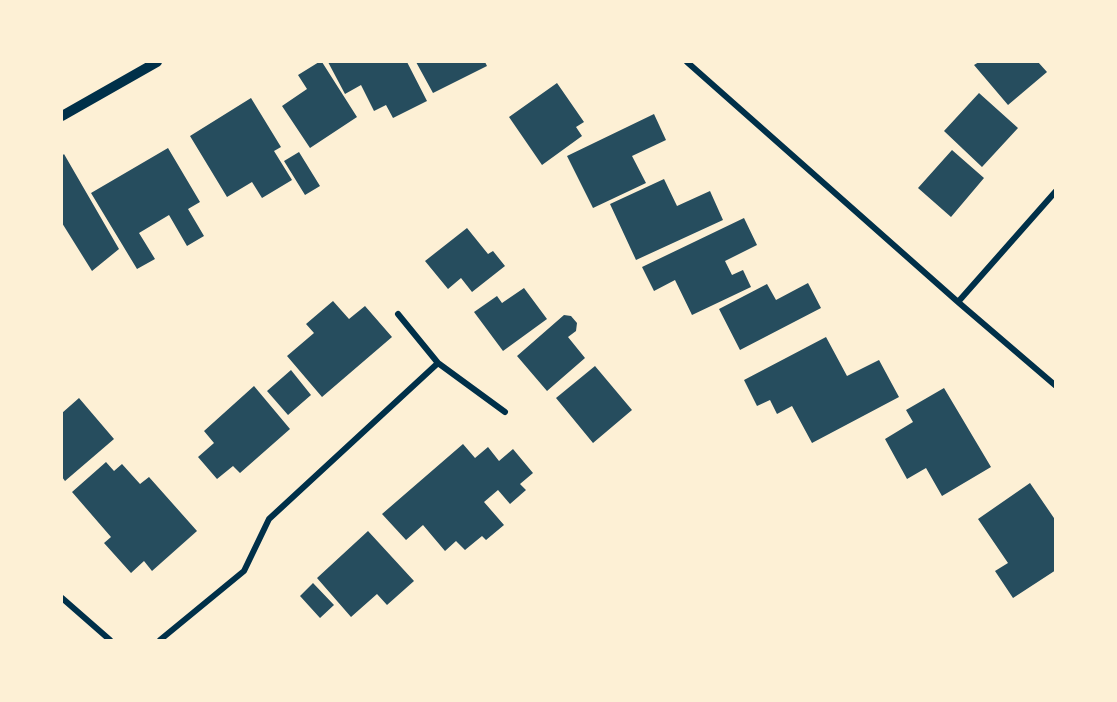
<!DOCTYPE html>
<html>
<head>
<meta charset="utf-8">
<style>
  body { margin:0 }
  #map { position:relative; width:1117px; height:702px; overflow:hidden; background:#fdf0d5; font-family:"PT Serif",serif }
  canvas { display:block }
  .frame { position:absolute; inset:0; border:63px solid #fdf0d5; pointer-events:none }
</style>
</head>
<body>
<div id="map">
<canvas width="1117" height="702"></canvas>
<div class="frame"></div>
</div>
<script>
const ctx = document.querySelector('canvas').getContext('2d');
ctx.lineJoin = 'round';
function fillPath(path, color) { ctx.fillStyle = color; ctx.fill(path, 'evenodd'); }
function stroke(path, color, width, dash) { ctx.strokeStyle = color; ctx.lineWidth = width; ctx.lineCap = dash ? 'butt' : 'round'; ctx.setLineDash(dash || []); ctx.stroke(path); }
const building = new Path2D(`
  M 319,62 L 322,62 L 357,117 L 310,148 L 282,106 L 307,89 L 298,75 Z
  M 328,62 L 407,62 L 427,101 L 393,118 L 386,105 L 374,111 L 361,85 L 345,94 Z
  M 416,62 L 485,62 L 487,66 L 433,93 Z
  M 979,62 L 1038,62 L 1047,72 L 1008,105 L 974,65 Z
  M 557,83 L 584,122 L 576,127 L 582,136 L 542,165 L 509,117 Z
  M 979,93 L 1018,128 L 982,167 L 944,131 Z
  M 251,98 L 281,147 L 274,151 L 292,180 L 262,198 L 252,182 L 227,197 L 190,136 Z
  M 654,114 L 666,140 L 632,156 L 646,183 L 593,208 L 567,156 Z
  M 168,148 L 200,202 L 188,209 L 204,236 L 187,246 L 169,215 L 139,233 L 155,259 L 137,269 L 91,193 Z
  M 952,150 L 984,178 L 951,217 L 918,188 Z
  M 299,152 L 320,186 L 305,195 L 284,161 Z
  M 64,154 L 119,249 L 92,271 L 62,223 L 62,156 Z
  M 664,179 L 677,206 L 710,191 L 723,220 L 636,260 L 610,204 Z
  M 744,218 L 757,245 L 725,261 L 732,275 L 743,270 L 751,287 L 692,315 L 675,280 L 654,291 L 642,267 Z
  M 467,228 L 488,254 L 493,251 L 505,266 L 472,292 L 461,278 L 448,289 L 425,261 Z
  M 808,283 L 821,308 L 740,350 L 719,309 L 767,284 L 776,300 Z
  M 524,288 L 547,319 L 503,351 L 474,312 L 497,296 L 502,303 Z
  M 333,301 L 349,319 L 365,306 L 392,337 L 322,397 L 287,356 L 314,333 L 306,324 Z
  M 564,315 L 571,316 L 577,323 L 576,331 L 568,337 L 585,358 L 547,391 L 517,356 Z
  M 826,337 L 847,376 L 879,360 L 899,397 L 812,443 L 792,406 L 777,414 L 770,400 L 757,406 L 744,380 Z
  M 595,366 L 632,410 L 593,443 L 556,398 Z
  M 291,370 L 311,395 L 288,415 L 267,391 Z
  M 254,386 L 290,429 L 240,473 L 233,466 L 217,479 L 198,457 L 214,443 L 204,431 Z
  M 944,388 L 991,467 L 942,496 L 926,468 L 907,479 L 885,439 L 913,422 L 906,410 Z
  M 79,398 L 114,439 L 65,481 L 62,477 L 62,413 Z
  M 463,444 L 475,458 L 488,447 L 499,461 L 513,449 L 533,473 L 520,484 L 526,490 L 510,504 L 498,490 L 484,502 L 504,525 L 486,540 L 482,536 L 465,550 L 456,541 L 445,551 L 423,525 L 406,540 L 382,514 Z
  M 106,462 L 114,471 L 122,464 L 140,484 L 149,477 L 197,531 L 152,571 L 144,561 L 131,573 L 104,543 L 111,537 L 72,492 Z
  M 1030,483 L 1056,521 L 1056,570 L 1013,598 L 995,571 L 1008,563 L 978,519 Z
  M 368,531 L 414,581 L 387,605 L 377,594 L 351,617 L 317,578 Z
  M 313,583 L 334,605 L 320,618 L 300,596 Z`);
const minor = new Path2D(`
  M 687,62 L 958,302 L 1056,386
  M 958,302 L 1056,191
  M 398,314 L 438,363 L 505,412
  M 62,598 L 110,640
  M 160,640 L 244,571 L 269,519 L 438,363`);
const tertiary = new Path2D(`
  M 62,116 L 157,62`);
fillPath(building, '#264d5e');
stroke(minor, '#003049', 6);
stroke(tertiary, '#003049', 10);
</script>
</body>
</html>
